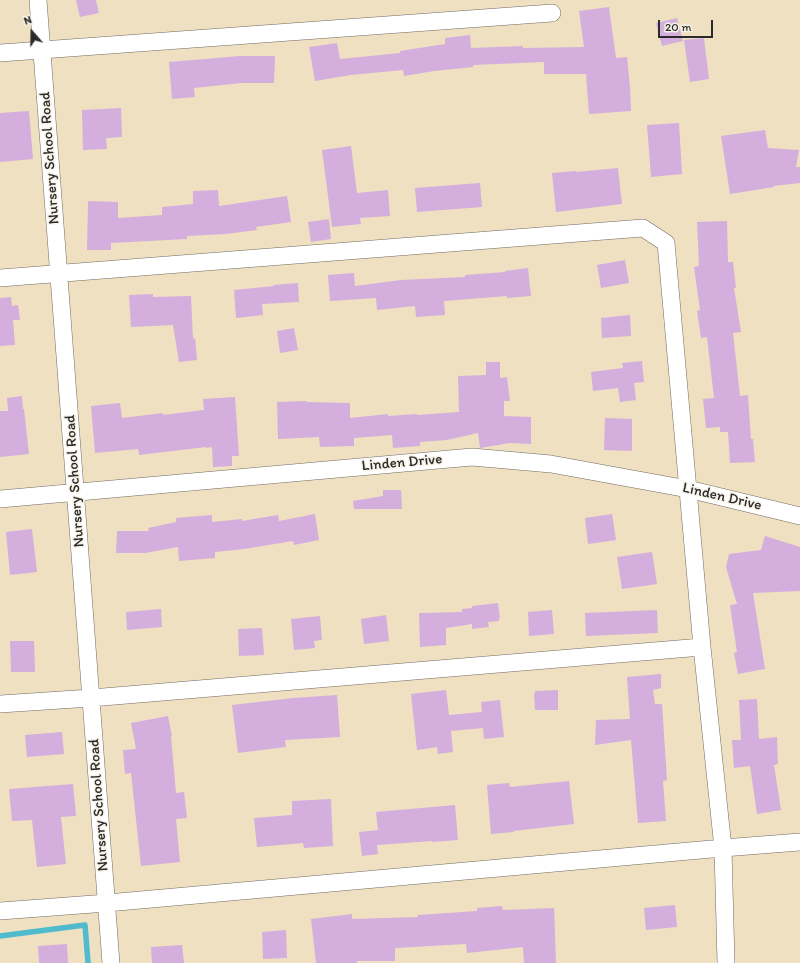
<!DOCTYPE html>
<html>
<head>
<meta charset="utf-8">
<style>
  body { margin:0 }
  #map { position:relative; width:800px; height:963px; overflow:hidden; background:#efe0c2; font-family:Itim,sans-serif }
  canvas { display:block }
  .north { position:absolute; left:12px; top:12px; width:40px; height:40px; -webkit-text-stroke:3px #f7f3e8; paint-order:stroke; rotate:340deg; font-size:11px; font-weight:700; line-height:16px; text-align:center; color:#2b2b2b }
  .north::after { content:''; display:block; margin:auto; width:14px; height:18px; background:#2b2b2b; clip-path:polygon(50% 0,100% 100%,50% 72%,0 100%) }
  .scale { position:absolute; left:658px; top:20px; width:55px; height:18px; box-sizing:border-box; border:2px solid #2b2b2b; border-top:0; padding-left:5px; font-size:12px; line-height:14px; white-space:nowrap; color:#2b2b2b; -webkit-text-stroke:3px #f7f3e8; paint-order:stroke }
</style>
</head>
<body>
<div id="map">
<canvas width="800" height="963"></canvas>
<div class="north">N</div>
<div class="scale">20 m</div>
</div>
<script>
const ctx = document.querySelector('canvas').getContext('2d');
ctx.lineJoin = 'round';
function stroke(path, color, width, dash) { ctx.strokeStyle = color; ctx.lineWidth = width; ctx.lineCap = dash ? 'butt' : 'round'; ctx.setLineDash(dash || []); ctx.stroke(path); }
function fillPath(path, color) { ctx.fillStyle = color; ctx.fill(path, 'evenodd'); }
function write(font, color, halo, rows, align = 'center') {
  ctx.font = font + ' Itim,sans-serif'; ctx.lineWidth = 3; ctx.setLineDash([]); ctx.textBaseline = 'middle'; ctx.strokeStyle = halo; ctx.fillStyle = color; for (const [text, x, y, turn = 0] of rows) {
    ctx.save(); ctx.translate(x, y); ctx.rotate((+turn || 0) * Math.PI / 180); ctx.textAlign = isNaN(turn) ? turn : align; if (halo) ctx.strokeText(text, 0, 0); ctx.fillText(text, 0, 0); ctx.restore();
  }
}
const stream = new Path2D(`
  M 0,936 L 85,925 L 88,963`);
const building = new Path2D(`
  M 76,0 L 96,0 L 99,13 L 80,17 Z
  M 609,7 L 616,58 L 627,57 L 630,87 L 631,111 L 589,114 L 586,74 L 544,74 L 544,62 L 473,65 L 473,67 L 434,71 L 404,76 L 403,70 L 351,75 L 315,81 L 309,47 L 337,43 L 340,59 L 400,53 L 400,51 L 445,44 L 445,38 L 470,35 L 471,48 L 523,46 L 523,48 L 584,47 L 579,11 Z
  M 677,18 L 683,41 L 662,46 L 656,23 Z
  M 704,38 L 709,79 L 690,82 L 684,40 Z
  M 240,56 L 275,56 L 274,83 L 241,83 L 194,88 L 195,97 L 172,99 L 169,62 Z
  M 121,108 L 122,137 L 106,138 L 107,149 L 83,150 L 82,110 Z
  M 29,111 L 33,159 L 0,162 L 0,113 Z
  M 679,123 L 682,174 L 651,177 L 647,125 Z
  M 765,130 L 768,148 L 799,150 L 796,167 L 800,167 L 800,183 L 773,186 L 774,187 L 730,194 L 721,136 Z
  M 351,146 L 357,193 L 388,190 L 390,216 L 360,218 L 361,224 L 332,227 L 322,150 Z
  M 618,168 L 622,204 L 556,212 L 552,173 L 576,171 L 576,172 Z
  M 480,183 L 482,207 L 417,212 L 415,188 Z
  M 218,190 L 219,206 L 287,196 L 291,222 L 256,227 L 257,230 L 226,234 L 187,236 L 187,239 L 111,243 L 111,250 L 87,250 L 88,201 L 118,202 L 118,218 L 162,215 L 162,207 L 193,204 L 193,191 Z
  M 329,219 L 331,239 L 311,242 L 308,222 Z
  M 727,221 L 728,262 L 733,262 L 736,288 L 734,288 L 741,332 L 733,333 L 740,396 L 748,395 L 751,439 L 753,439 L 755,462 L 730,463 L 728,432 L 720,432 L 720,427 L 706,428 L 703,399 L 714,398 L 707,337 L 701,338 L 697,311 L 700,310 L 694,267 L 699,266 L 697,222 Z
  M 625,260 L 629,283 L 601,288 L 597,265 Z
  M 528,268 L 531,296 L 507,298 L 507,296 L 444,301 L 445,315 L 416,317 L 415,306 L 377,310 L 376,298 L 330,301 L 328,275 L 354,273 L 355,286 L 401,280 L 465,277 L 465,275 L 505,272 L 505,271 Z
  M 298,283 L 299,302 L 262,304 L 263,315 L 236,318 L 234,290 L 274,286 L 273,285 Z
  M 153,294 L 153,297 L 191,296 L 193,339 L 195,338 L 197,360 L 179,362 L 173,325 L 131,327 L 129,295 Z
  M 11,297 L 12,306 L 18,305 L 20,320 L 13,320 L 15,345 L 0,346 L 0,298 Z
  M 630,315 L 631,336 L 602,338 L 601,318 Z
  M 294,328 L 298,350 L 280,353 L 277,331 Z
  M 642,361 L 644,382 L 634,383 L 636,400 L 620,402 L 618,388 L 593,391 L 591,372 L 623,368 L 622,363 Z
  M 486,362 L 500,362 L 500,378 L 507,377 L 510,401 L 504,401 L 504,416 L 531,417 L 531,444 L 510,443 L 480,448 L 478,433 L 447,440 L 420,442 L 420,446 L 393,448 L 392,435 L 354,438 L 354,446 L 320,447 L 319,437 L 278,439 L 277,402 L 306,401 L 306,402 L 350,403 L 350,418 L 388,414 L 388,416 L 417,414 L 417,415 L 459,412 L 458,376 L 486,375 Z
  M 22,396 L 23,409 L 24,409 L 29,454 L 0,457 L 0,411 L 8,411 L 7,398 Z
  M 235,397 L 239,456 L 232,456 L 232,466 L 213,467 L 212,447 L 206,448 L 206,447 L 139,455 L 138,449 L 95,453 L 91,406 L 120,403 L 122,418 L 163,413 L 163,415 L 204,410 L 203,399 Z
  M 605,418 L 632,419 L 632,451 L 604,450 Z
  M 383,490 L 401,490 L 402,509 L 354,509 L 353,501 L 383,496 Z
  M 315,514 L 319,540 L 294,545 L 293,541 L 244,549 L 215,552 L 215,558 L 179,561 L 178,547 L 145,553 L 116,553 L 117,531 L 149,531 L 148,528 L 176,522 L 176,518 L 212,515 L 212,522 L 242,519 L 242,521 L 278,515 L 279,521 Z
  M 612,514 L 616,540 L 588,544 L 585,518 Z
  M 32,529 L 37,572 L 10,575 L 6,532 Z
  M 765,536 L 800,547 L 800,591 L 753,593 L 765,669 L 738,674 L 734,653 L 737,652 L 730,605 L 737,604 L 726,567 L 729,554 L 761,550 Z
  M 652,552 L 657,584 L 622,589 L 617,557 Z
  M 498,603 L 500,618 L 499,618 L 499,621 L 488,622 L 489,627 L 472,629 L 472,624 L 446,628 L 446,645 L 420,647 L 419,613 L 462,612 L 462,609 L 472,608 L 472,606 Z
  M 161,609 L 162,627 L 127,630 L 126,612 Z
  M 552,610 L 554,634 L 529,636 L 528,612 Z
  M 657,610 L 658,633 L 586,636 L 585,613 Z
  M 386,615 L 389,641 L 364,644 L 361,619 Z
  M 320,616 L 322,640 L 314,641 L 315,648 L 294,650 L 291,619 Z
  M 262,628 L 264,655 L 239,656 L 238,629 Z
  M 10,641 L 34,641 L 35,672 L 11,672 Z
  M 661,674 L 661,688 L 653,690 L 655,704 L 662,704 L 667,780 L 663,781 L 666,821 L 638,823 L 631,740 L 595,745 L 596,720 L 630,719 L 627,677 Z
  M 446,690 L 449,715 L 482,712 L 481,702 L 500,700 L 504,737 L 484,739 L 483,728 L 451,731 L 453,752 L 438,754 L 437,747 L 417,750 L 411,694 Z
  M 558,690 L 558,710 L 535,710 L 534,694 L 535,694 L 535,691 Z
  M 337,695 L 340,737 L 285,740 L 286,747 L 238,753 L 232,705 L 293,698 Z
  M 757,699 L 759,739 L 777,737 L 778,764 L 774,765 L 781,810 L 757,814 L 750,766 L 734,768 L 732,740 L 741,740 L 739,700 Z
  M 168,716 L 172,736 L 171,736 L 176,793 L 184,792 L 187,818 L 176,819 L 180,862 L 141,866 L 131,773 L 125,774 L 123,750 L 136,749 L 131,723 Z
  M 62,732 L 64,754 L 27,757 L 25,735 Z
  M 569,781 L 574,824 L 513,831 L 514,832 L 491,834 L 487,785 L 509,783 L 510,787 Z
  M 73,784 L 76,816 L 61,817 L 66,864 L 37,867 L 32,820 L 12,821 L 9,789 Z
  M 331,799 L 333,846 L 304,848 L 303,843 L 257,847 L 254,818 L 292,815 L 292,801 Z
  M 455,805 L 458,840 L 432,842 L 432,841 L 377,845 L 378,854 L 362,856 L 359,832 L 378,830 L 376,812 Z
  M 675,905 L 677,927 L 646,930 L 644,908 Z
  M 502,906 L 503,910 L 554,908 L 556,963 L 524,963 L 523,947 L 467,953 L 466,944 L 395,948 L 395,961 L 357,961 L 357,963 L 316,963 L 311,919 L 352,914 L 352,919 L 418,917 L 418,915 L 477,911 L 477,908 Z
  M 286,930 L 287,958 L 263,959 L 262,932 Z
  M 67,944 L 68,963 L 39,963 L 38,946 Z
  M 182,945 L 184,963 L 152,963 L 151,947 Z`);
const street = new Path2D(`
  M 38,0 L 111,963
  M 0,53 L 552,13
  M 0,278 L 643,228 L 666,243 L 702,647 L 723,848 L 726,963
  M 0,499 L 472,457 L 551,464 L 688,489 L 800,516
  M 0,704 L 91,698 L 702,647
  M 0,911 L 107,903 L 723,848 L 800,842`);
const streetNames = [
  ["Nursery School Road",50,158,-94],
  ["Linden Drive",402,463,-5],
  ["Nursery School Road",75,481,-94],
  ["Linden Drive",722,497,13],
  ["Nursery School Road",99,805,-94]
];
stroke(stream, '#51bbce', 5.5);
fillPath(building, '#d4aedd');
stroke(street, '#706a60', 18);
stroke(street, '#fff', 17);
write('15px', '#2b2b2b', '#f7f3e8', streetNames);
</script>
</body>
</html>
